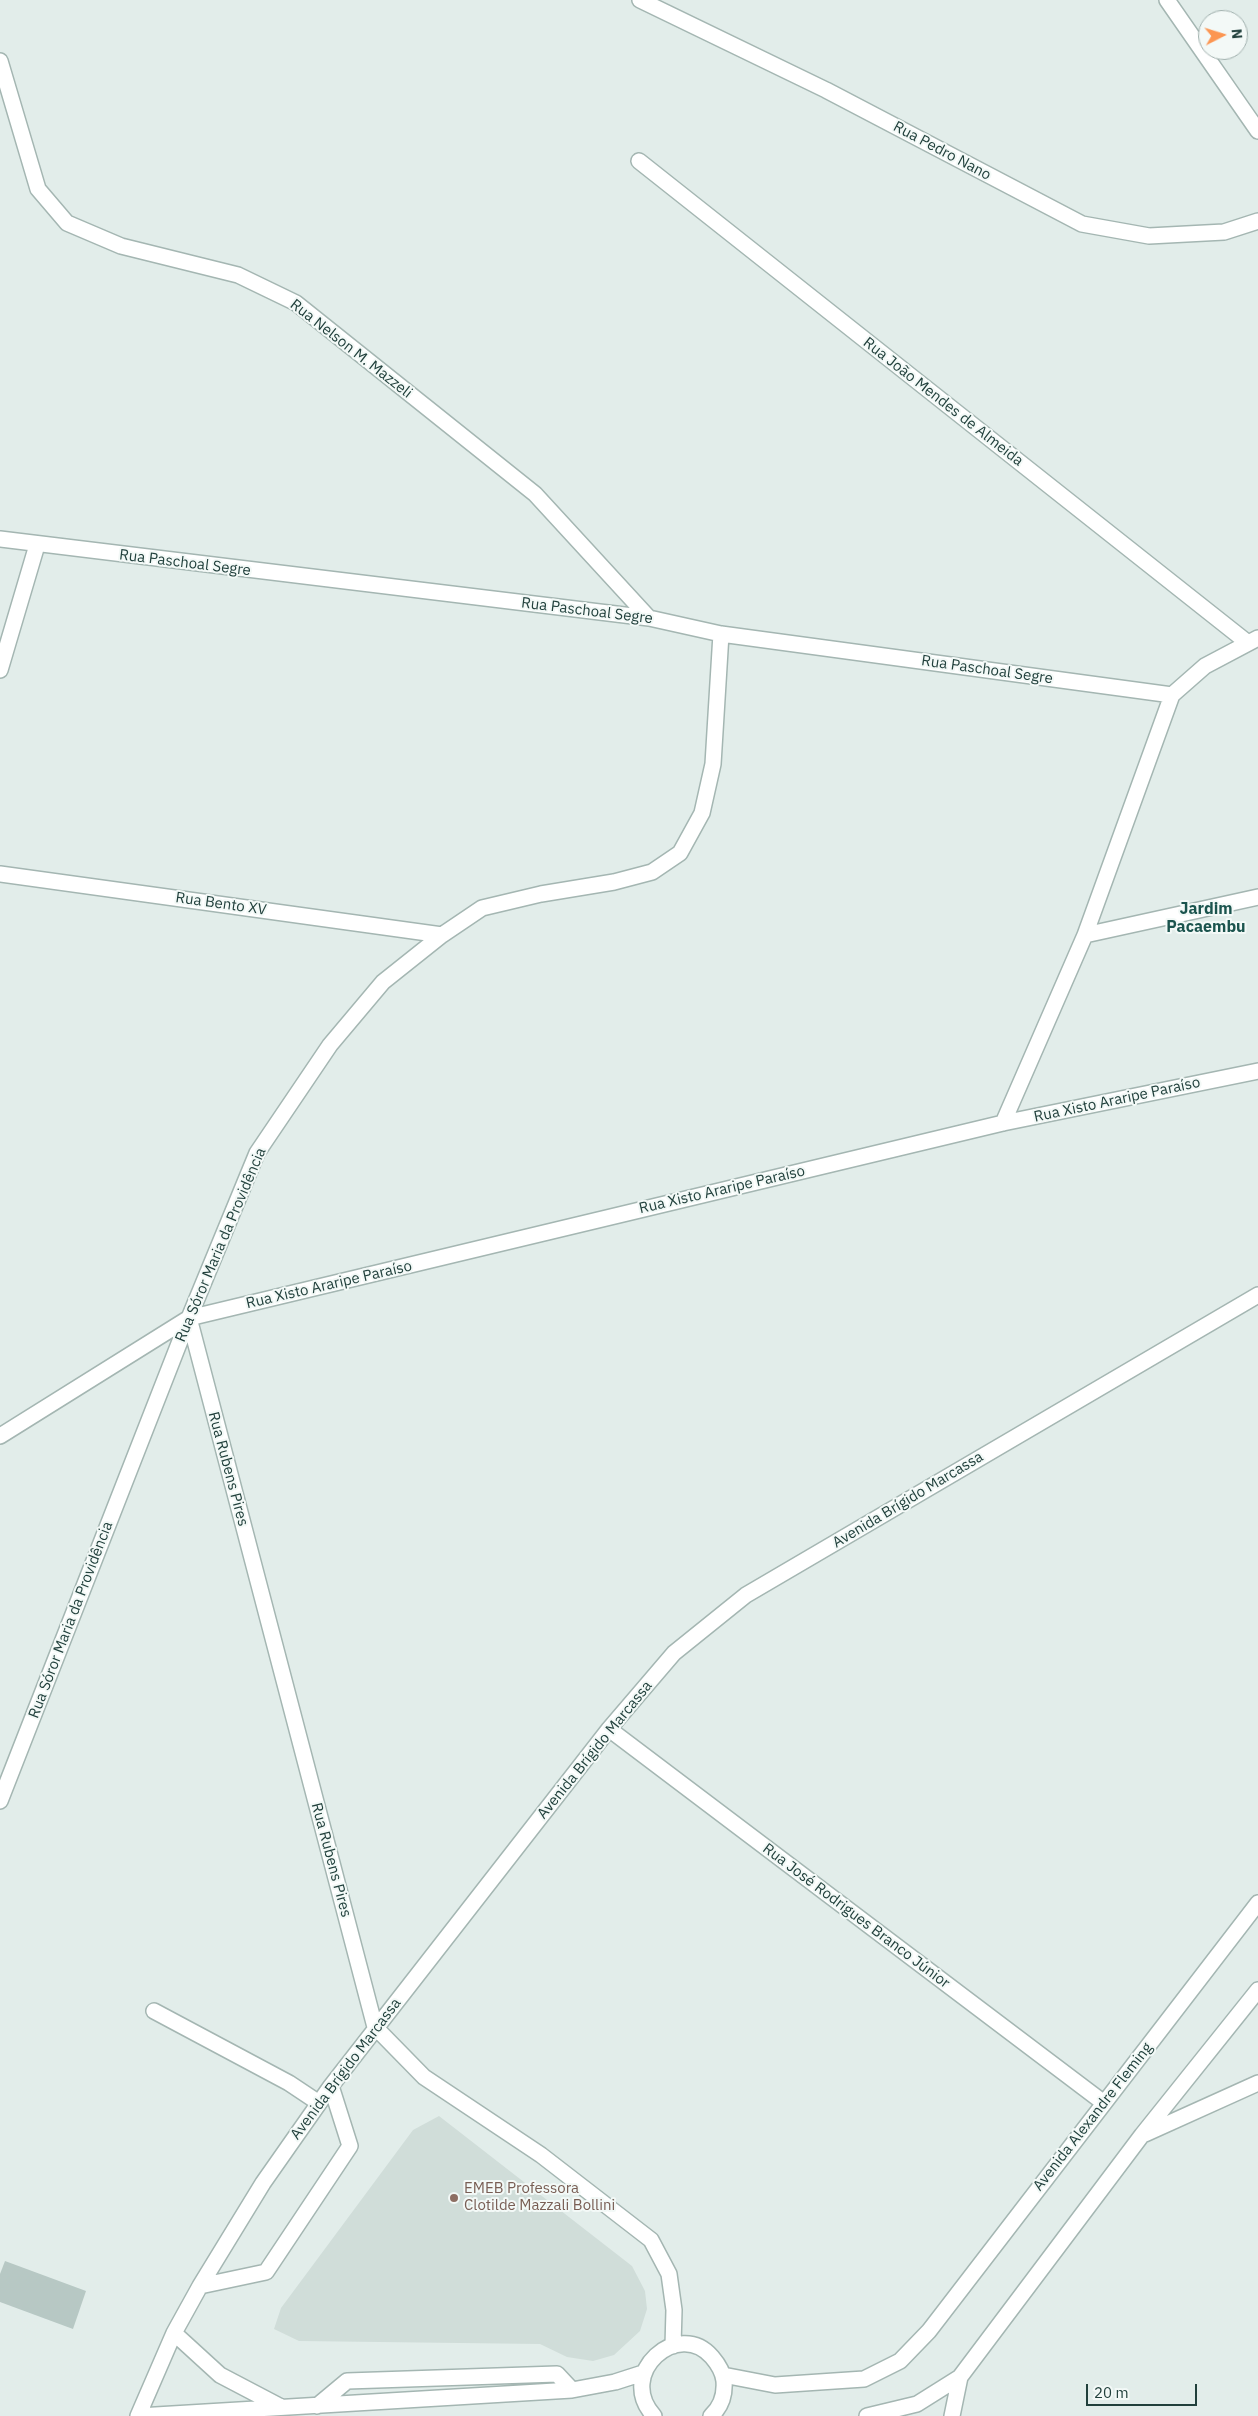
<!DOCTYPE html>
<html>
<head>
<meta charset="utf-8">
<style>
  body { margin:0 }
  #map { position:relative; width:1258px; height:2416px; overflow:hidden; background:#e2edea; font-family:"IBM Plex Sans",sans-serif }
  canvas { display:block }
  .north { position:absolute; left:1198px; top:10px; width:50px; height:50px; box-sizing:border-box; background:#f3f9f7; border:1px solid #9fafac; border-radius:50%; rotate:85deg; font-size:14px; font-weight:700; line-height:20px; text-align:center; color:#21403c }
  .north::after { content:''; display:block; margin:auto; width:18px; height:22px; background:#fc9652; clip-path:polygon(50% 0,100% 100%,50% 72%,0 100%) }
  .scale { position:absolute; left:1086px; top:2384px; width:111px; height:22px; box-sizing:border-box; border:2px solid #21403c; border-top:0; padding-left:6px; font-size:15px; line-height:18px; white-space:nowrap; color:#21403c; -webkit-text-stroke:4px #f3f9f7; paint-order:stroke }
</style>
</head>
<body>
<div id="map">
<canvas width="1258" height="2416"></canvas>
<div class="north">N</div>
<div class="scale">20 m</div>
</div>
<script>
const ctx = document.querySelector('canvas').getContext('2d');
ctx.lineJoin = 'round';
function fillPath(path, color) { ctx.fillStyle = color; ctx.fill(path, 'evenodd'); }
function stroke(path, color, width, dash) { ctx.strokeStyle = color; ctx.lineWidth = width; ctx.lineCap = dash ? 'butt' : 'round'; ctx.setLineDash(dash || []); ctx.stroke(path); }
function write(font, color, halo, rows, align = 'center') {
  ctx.font = font + ' "IBM Plex Sans",sans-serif'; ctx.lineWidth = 4; ctx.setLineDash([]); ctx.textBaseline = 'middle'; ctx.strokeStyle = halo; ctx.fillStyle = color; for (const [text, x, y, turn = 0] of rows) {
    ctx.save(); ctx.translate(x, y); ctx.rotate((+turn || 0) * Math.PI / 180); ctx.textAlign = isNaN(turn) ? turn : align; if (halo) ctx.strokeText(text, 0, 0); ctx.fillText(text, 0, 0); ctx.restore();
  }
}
const built = new Path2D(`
  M 439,2116 L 632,2266 L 645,2291 L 647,2309 L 640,2331 L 614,2355 L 593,2361 L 567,2357 L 540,2344 L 299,2341 L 274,2329 L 281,2308 L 413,2130 Z`);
const building = new Path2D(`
  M 5,2261 L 86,2291 L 73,2329 L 0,2302 L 0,2274 Z`);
const minor = new Path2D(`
  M 640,0 L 826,90 L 1082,224 L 1149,236 L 1224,232 L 1258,221
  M 1167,0 L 1258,131
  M 0,61 L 38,189 L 67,223 L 121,246 L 238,275 L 296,303 L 535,494 L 649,618
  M 639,161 L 1248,643
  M 0,539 L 649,618 L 721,634 L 1172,695
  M 0,670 L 37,545
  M 0,874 L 442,935
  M 1085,935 L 1258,897
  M 1003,1123 L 1085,935 L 1172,695 L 1205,666 L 1258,638
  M 189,1318 L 375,2027 L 424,2077 L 541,2155 L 651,2240 L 669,2274 L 674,2310 L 673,2346
  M 0,1436 L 189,1318 L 1003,1123 L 1258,1071
  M 609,1729 L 1104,2103
  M 0,1801 L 189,1318 L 257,1153 L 330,1045 L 383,982 L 442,935 L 482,908 L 541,894 L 614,882 L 652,872 L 680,853 L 702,813 L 713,764 L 721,634
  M 154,2011 L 289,2083 L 319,2103
  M 1145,2134 L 1258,2083
  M 200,2286 L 266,2272 L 350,2146 L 331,2086
  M 174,2333 L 220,2375 L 281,2407
  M 723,2375 L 775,2385 L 864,2379 L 900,2361 L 929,2331 L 1258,1903
  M 317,2406 L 347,2381 L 557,2374 L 572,2390
  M 138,2416 L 174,2333 L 200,2286 L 263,2183 L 331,2086 L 609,1729 L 674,1653 L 746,1595 L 1258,1295
  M 139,2416 L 572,2390 L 615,2382 L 643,2373
  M 654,2416 C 615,2373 679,2318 712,2357 C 718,2364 723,2372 724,2381 C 725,2394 721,2407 711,2416
  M 867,2416 L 917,2404 L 960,2377
  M 952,2416 L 960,2377 L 1142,2135 L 1258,1990`);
const markers = [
  [454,2198,5,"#8d6e63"]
];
const streetNames = [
  ["Rua Pedro Nano",942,151,28],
  ["Rua Nelson M. Mazzeli",351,349,38],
  ["Rua João Mendes de Almeida",943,402,38],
  ["Rua Paschoal Segre",185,563,7],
  ["Rua Paschoal Segre",587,611,7],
  ["Rua Paschoal Segre",987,670,8],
  ["Rua Bento XV",221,904,8],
  ["Rua Xisto Araripe Paraíso",1117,1100,-12],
  ["Rua Xisto Araripe Paraíso",722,1190,-13],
  ["Rua Sóror Maria da Providência",221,1245,-67],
  ["Rua Xisto Araripe Paraíso",329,1285,-13],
  ["Rua Rubens Pires",228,1469,75],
  ["Avenida Brígido Marcassa",908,1500,-31],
  ["Rua Sóror Maria da Providência",71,1620,-69],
  ["Avenida Brígido Marcassa",595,1750,-51],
  ["Rua Rubens Pires",331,1860,75],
  ["Rua José Rodrigues Branco Júnior",856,1916,37],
  ["Avenida Brígido Marcassa",346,2069,-53],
  ["Avenida Alexandre Fleming",1093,2117,-52]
];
const educationNames = [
  ["EMEB Professora",464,2189],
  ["Clotilde Mazzali Bollini",464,2206]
];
const neighbourhoodNames = [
  ["Jardim",1206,909],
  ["Pacaembu",1206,927]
];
fillPath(built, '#d0ddd9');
fillPath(building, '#b7c8c4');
stroke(minor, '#a4b6b2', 18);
stroke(minor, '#fff', 15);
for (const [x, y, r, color] of markers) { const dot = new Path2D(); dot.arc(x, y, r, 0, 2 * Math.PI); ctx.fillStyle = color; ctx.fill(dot); stroke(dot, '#f3f9f7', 2); }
write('15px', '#21403c', '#f3f9f7', streetNames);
write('15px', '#785e54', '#f3f9f7', educationNames, 'left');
write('bold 16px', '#1b544e', '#f3f9f7', neighbourhoodNames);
</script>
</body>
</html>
